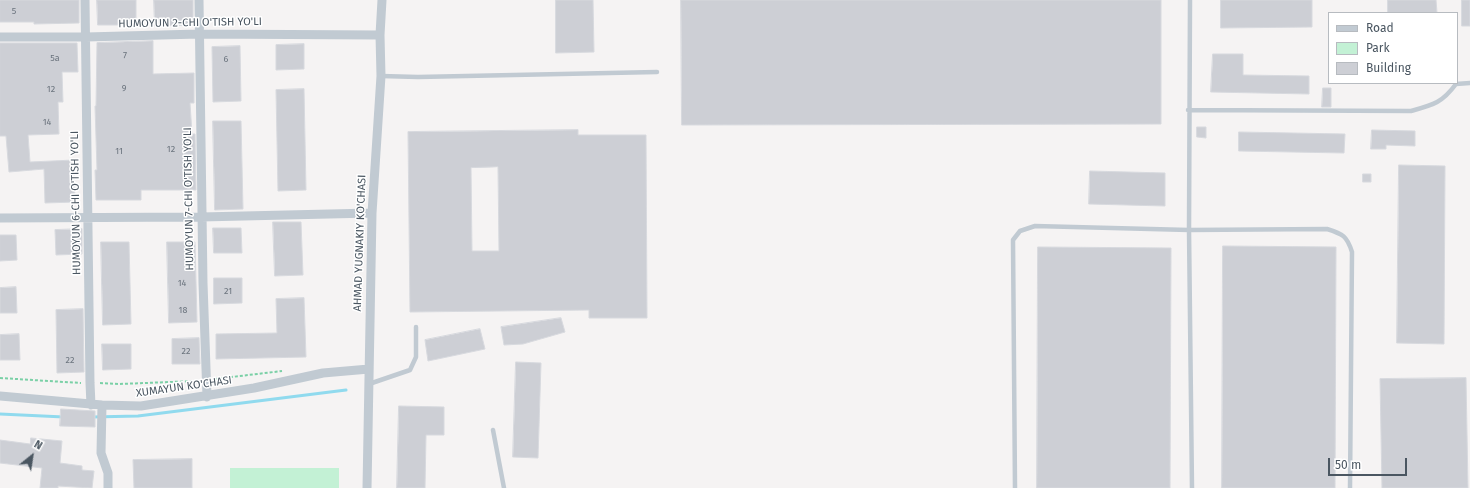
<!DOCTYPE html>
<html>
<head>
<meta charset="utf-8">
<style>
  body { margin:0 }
  #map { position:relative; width:1470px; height:488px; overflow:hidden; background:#f5f3f3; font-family:"Fira Sans",sans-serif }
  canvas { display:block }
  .legend { position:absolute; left:1328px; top:12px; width:130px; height:72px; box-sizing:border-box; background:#fff; border:1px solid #b7bbc0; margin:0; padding:5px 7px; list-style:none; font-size:12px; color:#4a5661 }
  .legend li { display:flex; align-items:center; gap:8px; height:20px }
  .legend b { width:20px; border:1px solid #b7bbc0 }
  .north { position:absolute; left:12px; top:436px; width:40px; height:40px; -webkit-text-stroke:3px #fff; paint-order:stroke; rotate:30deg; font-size:11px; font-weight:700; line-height:16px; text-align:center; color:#4a5661 }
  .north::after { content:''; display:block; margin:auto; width:14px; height:18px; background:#4a5661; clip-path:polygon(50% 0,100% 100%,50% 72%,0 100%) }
  .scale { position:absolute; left:1328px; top:458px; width:79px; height:18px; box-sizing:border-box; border:2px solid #4a5661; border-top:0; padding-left:5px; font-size:12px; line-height:14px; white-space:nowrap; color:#4a5661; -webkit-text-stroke:3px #fff; paint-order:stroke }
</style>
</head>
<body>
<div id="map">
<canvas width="1470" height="488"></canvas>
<ul class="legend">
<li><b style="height:5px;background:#c1cad2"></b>Road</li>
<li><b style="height:11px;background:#c3f1d5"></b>Park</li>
<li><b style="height:11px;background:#cdcfd5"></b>Building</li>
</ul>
<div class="north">N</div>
<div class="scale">50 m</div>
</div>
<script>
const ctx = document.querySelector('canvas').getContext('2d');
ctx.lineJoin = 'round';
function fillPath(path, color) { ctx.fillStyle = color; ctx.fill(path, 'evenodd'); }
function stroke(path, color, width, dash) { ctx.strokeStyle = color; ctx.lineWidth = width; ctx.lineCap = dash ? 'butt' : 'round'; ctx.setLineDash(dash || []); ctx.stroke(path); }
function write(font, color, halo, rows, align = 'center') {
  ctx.font = font + ' "Fira Sans",sans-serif'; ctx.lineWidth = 3; ctx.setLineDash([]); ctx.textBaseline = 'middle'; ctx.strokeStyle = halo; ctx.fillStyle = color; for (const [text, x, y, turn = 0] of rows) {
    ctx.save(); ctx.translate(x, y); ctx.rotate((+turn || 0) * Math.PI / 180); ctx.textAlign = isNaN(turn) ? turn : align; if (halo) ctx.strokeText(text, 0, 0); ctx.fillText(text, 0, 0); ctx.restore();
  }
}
const green = new Path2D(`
  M 230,468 L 339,468 L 339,488 L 230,488 Z`);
const stream = new Path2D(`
  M 0,414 L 64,417
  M 92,417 L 138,416 L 346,390`);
const building = new Path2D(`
  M 0,0 L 79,0 L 79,23 L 34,24 L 34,22 L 0,22 Z
  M 97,0 L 136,0 L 136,25 L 98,25 Z
  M 154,0 L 193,0 L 193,25 L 155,26 Z
  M 556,0 L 593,0 L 594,52 L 556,53 Z
  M 681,0 L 1161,0 L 1161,124 L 682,125 Z
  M 1221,0 L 1312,0 L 1312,27 L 1221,28 Z
  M 1388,0 L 1436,0 L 1437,13 L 1388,13 Z
  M 1462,0 L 1470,0 L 1470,26 L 1462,26 Z
  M 153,41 L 153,74 L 194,73 L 194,103 L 190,103 L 192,134 L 195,134 L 196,190 L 141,190 L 141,200 L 96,200 L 95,170 L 97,170 L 95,106 L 96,106 L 97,43 Z
  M 0,43 L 77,43 L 78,72 L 62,72 L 63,102 L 58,102 L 59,134 L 28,135 L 30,162 L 74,160 L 75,202 L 45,203 L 44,169 L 9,172 L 6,136 L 0,136 Z
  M 304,44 L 304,69 L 276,70 L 276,45 Z
  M 240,46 L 241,101 L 213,102 L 212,47 Z
  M 1213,54 L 1243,54 L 1243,75 L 1309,76 L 1309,94 L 1211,92 Z
  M 1323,88 L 1331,88 L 1331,107 L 1322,107 Z
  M 304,89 L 306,190 L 278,191 L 276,90 Z
  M 213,121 L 241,121 L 243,209 L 215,210 Z
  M 1197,127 L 1206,127 L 1206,138 L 1197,137 Z
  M 578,130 L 578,135 L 646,135 L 647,318 L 589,318 L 589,310 L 410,312 L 408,132 ZM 498,167 L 499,251 L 472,251 L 471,168 Z
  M 1372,130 L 1415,131 L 1415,146 L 1386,145 L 1386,149 L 1371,149 Z
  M 1239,132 L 1345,134 L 1344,153 L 1239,151 Z
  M 1399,165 L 1445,166 L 1444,344 L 1397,343 Z
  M 1090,171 L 1165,173 L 1165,206 L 1089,204 Z
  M 1363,174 L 1371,174 L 1371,182 L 1363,182 Z
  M 273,222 L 301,222 L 303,275 L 275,276 Z
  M 213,228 L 241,228 L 242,253 L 214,253 Z
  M 82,229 L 82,254 L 56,255 L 55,230 Z
  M 0,235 L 16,235 L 17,260 L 0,261 Z
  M 101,242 L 129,242 L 131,324 L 103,325 Z
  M 167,242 L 195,242 L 197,322 L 169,323 Z
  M 1223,246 L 1336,247 L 1335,488 L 1222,488 Z
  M 1038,247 L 1171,248 L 1170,488 L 1037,488 Z
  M 214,278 L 242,278 L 242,303 L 214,304 Z
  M 16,287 L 17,313 L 0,313 L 0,288 Z
  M 304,298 L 306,357 L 216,359 L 216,334 L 277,333 L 276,299 Z
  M 83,309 L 84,372 L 57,373 L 56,310 Z
  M 561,318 L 565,332 L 523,344 L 504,345 L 501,327 Z
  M 480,329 L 485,349 L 428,361 L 425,340 Z
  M 19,334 L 20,360 L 0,360 L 0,335 Z
  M 199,338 L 200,364 L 172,364 L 172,339 Z
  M 102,344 L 131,344 L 131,369 L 103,370 Z
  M 516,362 L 541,363 L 538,458 L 513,457 Z
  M 1466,378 L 1468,488 L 1382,488 L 1380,379 Z
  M 399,406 L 444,407 L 444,435 L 426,435 L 425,488 L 397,488 Z
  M 61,409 L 95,411 L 95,427 L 60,426 Z
  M 31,438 L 62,441 L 60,463 L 82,466 L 82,470 L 94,471 L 92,488 L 58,486 L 58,488 L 40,488 L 42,468 L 0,463 L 0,440 L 30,444 Z
  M 192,459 L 192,488 L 134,488 L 133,460 Z`);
const path = new Path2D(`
  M 0,378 L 81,383
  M 215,379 L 282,371
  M 100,383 L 119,384 L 197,381`);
const lane = new Path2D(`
  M 1190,0 L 1189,230 L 1192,488
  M 381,76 L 418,77 L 657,72
  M 1188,110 L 1411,111 C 1433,105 1442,103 1456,84 L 1470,83
  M 369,384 L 410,370 L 416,357 L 416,327
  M 493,430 L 504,488
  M 1015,488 L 1013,240 L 1020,231 L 1035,226 L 1189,230 L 1327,229 C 1343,234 1347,236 1352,252 L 1350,488`);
const street = new Path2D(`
  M 85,0 L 90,383 L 91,405
  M 199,0 L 203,283 L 207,397
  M 0,37 L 86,37 L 199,34 L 380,35
  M 0,218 L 201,217 L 372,213
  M 0,396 L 102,405 L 141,406 L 254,388 L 323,373 L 369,369
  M 102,405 L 101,453 L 108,473 L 108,488
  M 367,488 L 372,213 L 381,76 L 380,35 L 382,0`);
const numberNames = [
  ["5",14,11],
  ["7",125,55],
  ["5a",55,58],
  ["6",226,59],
  ["9",124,88],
  ["12",51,89],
  ["14",47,122],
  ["12",171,149],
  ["11",119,151],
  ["14",182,283],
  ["21",228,291],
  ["18",183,310],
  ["22",186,351],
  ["22",70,360]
];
const streetNames = [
  ["HUMOYUN 2-CHI O'TISH YO'LI",190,23,-1],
  ["HUMOYUN 7-CHI O'TISH YO'LI",189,199,-91],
  ["HUMOYUN 6-CHI O'TISH YO'LI",76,203,-91],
  ["AHMAD YUGNAKIY KO'CHASI",360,243,-88],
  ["XUMAYUN KO'CHASI",184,387,-8]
];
fillPath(green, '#c3f1d5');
stroke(stream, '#90daee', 3);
fillPath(building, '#cdcfd5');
stroke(building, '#d7d9de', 1);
stroke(path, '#7ad0a6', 2, [3, 2]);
stroke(lane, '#c1cad2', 4.5);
stroke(street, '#c1cad2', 9);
write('9px', '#6b747e', null, numberNames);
write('11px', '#4a5661', '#fff', streetNames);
</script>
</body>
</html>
